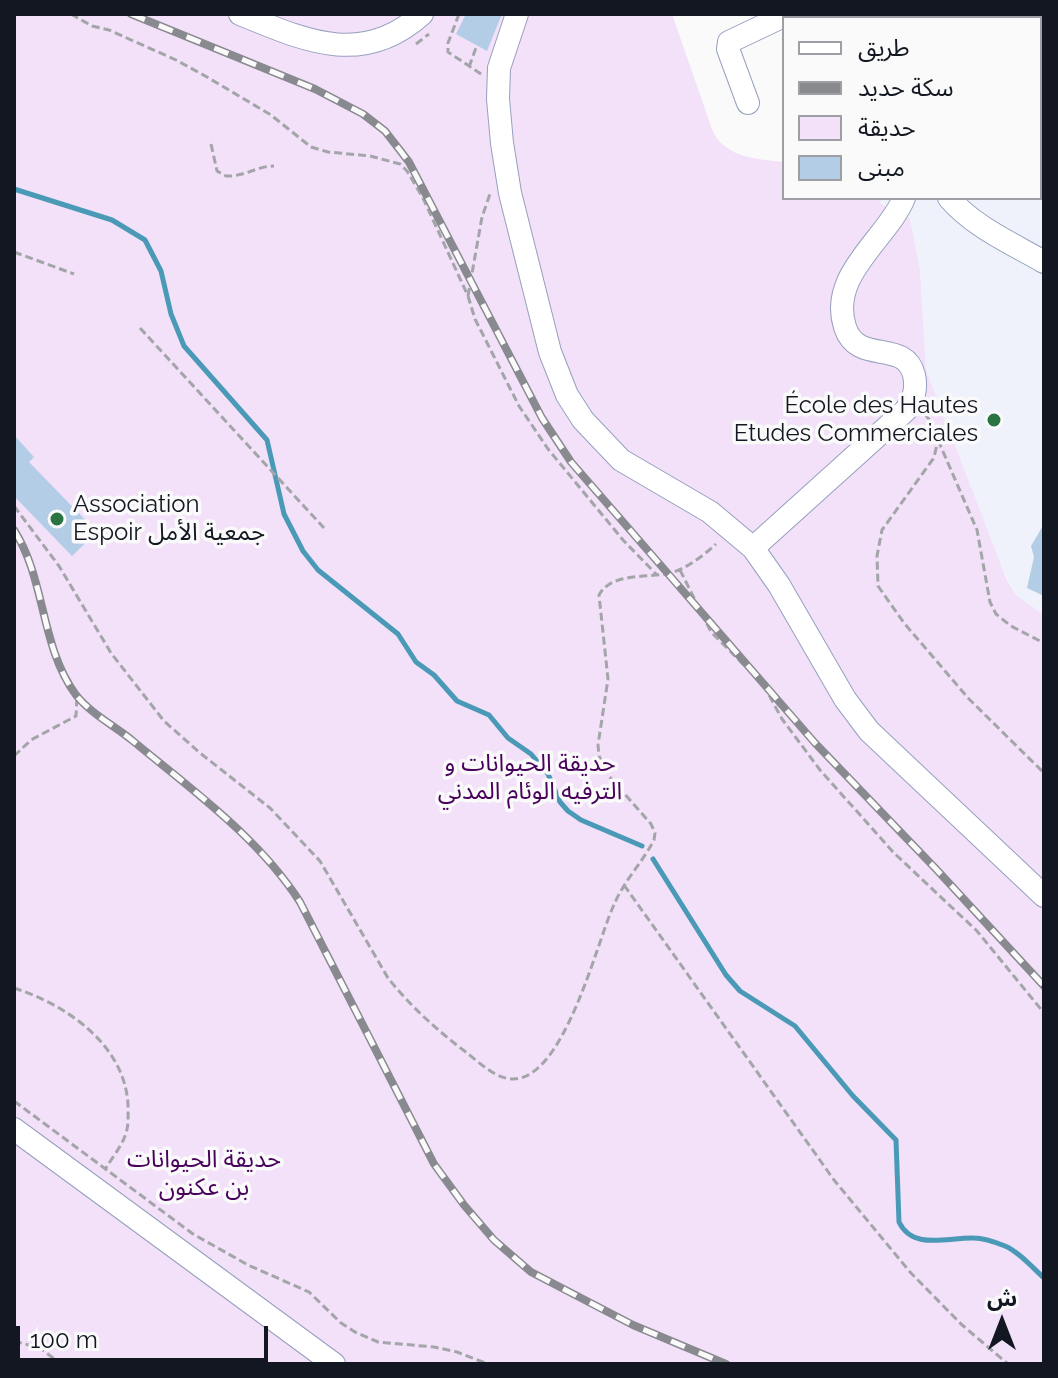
<!DOCTYPE html>
<html>
<head>
<meta charset="utf-8">
<style>
  body { margin:0 }
  #map { position:relative; width:1058px; height:1378px; overflow:hidden; background:#fafafa; font-family:Raleway,"Noto Sans Arabic",sans-serif }
  canvas { display:block }
  .frame { position:absolute; inset:0; border:16px solid #131722; pointer-events:none }
  .legend { position:absolute; left:782px; top:16px; width:260px; height:184px; box-sizing:border-box; background:#fafafa; border:2px solid #9e9fa4; margin:0; padding:10px 14px; list-style:none; font-size:24px; color:#131722 }
  .legend li { display:flex; align-items:center; gap:16px; height:40px }
  .legend b { width:40px; border:2px solid #9e9fa4 }
  .north { position:absolute; left:962px; top:1282px; width:80px; height:80px; -webkit-text-stroke:6px #fafafa; paint-order:stroke; rotate:0deg; font-size:22px; font-weight:700; line-height:32px; text-align:center; color:#131722 }
  .north::after { content:''; display:block; margin:auto; width:28px; height:36px; background:#131722; clip-path:polygon(50% 0,100% 100%,50% 72%,0 100%) }
  .scale { position:absolute; left:16px; top:1326px; width:252px; height:36px; box-sizing:border-box; border:4px solid #131722; border-top:0; padding-left:10px; font-size:24px; line-height:28px; white-space:nowrap; color:#131722; -webkit-text-stroke:6px #fafafa; paint-order:stroke }
</style>
</head>
<body>
<div id="map">
<canvas width="1058" height="1378"></canvas>
<div class="frame"></div>
<ul class="legend">
<li><b style="height:10px;background:#fff"></b>طريق</li>
<li><b style="height:10px;background:#888a8f"></b>سكة حديد</li>
<li><b style="height:22px;background:#f2e1f9"></b>حديقة</li>
<li><b style="height:22px;background:#b2cde5"></b>مبنى</li>
</ul>
<div class="north">ش</div>
<div class="scale">100 m</div>
</div>
<script>
const ctx = document.querySelector('canvas').getContext('2d');
ctx.lineJoin = 'round';
function fillPath(path, color) { ctx.fillStyle = color; ctx.fill(path, 'evenodd'); }
function stroke(path, color, width, dash) { ctx.strokeStyle = color; ctx.lineWidth = width; ctx.lineCap = dash ? 'butt' : 'round'; ctx.setLineDash(dash || []); ctx.stroke(path); }
function write(font, color, halo, rows, align = 'center') {
  ctx.font = font + ' Raleway,"Noto Sans Arabic",sans-serif'; ctx.lineWidth = 7; ctx.setLineDash([]); ctx.textBaseline = 'middle'; ctx.strokeStyle = halo; ctx.fillStyle = color; for (const [text, x, y, turn = 0] of rows) {
    ctx.save(); ctx.translate(x, y); ctx.rotate((+turn || 0) * Math.PI / 180); ctx.textAlign = isNaN(turn) ? turn : align; if (halo) ctx.strokeText(text, 0, 0); ctx.fillText(text, 0, 0); ctx.restore();
  }
}
const built = new Path2D(`
  M 822,16 L 1044,16 L 1044,615 L 1016,595 L 1001,566 L 926,370 L 920,270 L 910,220 L 880,202 L 882,198 L 1040,198 L 1040,18 Z`);
const green = new Path2D(`
  M 14,14 L 672,14 L 713,132 C 727,158 757,159 784,162 L 784,198 L 882,198 L 880,203 L 910,219 L 920,270 L 926,370 L 1006,578 L 1016,595 L 1044,615 L 1044,1364 L 14,1364 Z`);
const stream = new Path2D(`
  M 14,189 L 112,220 L 145,240 L 161,271 L 171,314 L 184,346 L 267,440 L 284,514 L 303,551 L 318,570 L 398,634 L 416,662 L 434,675 L 457,701 L 489,715 L 508,738 L 531,754 L 548,774 L 560,802 L 568,811 L 581,820 L 642,846
  M 653,859 L 726,975 L 740,991 L 795,1026 L 853,1096 L 896,1140 L 899,1222 C 913,1251 948,1237 974,1238 C 984,1238 995,1242 1005,1246 C 1019,1252 1032,1267 1044,1278`);
const building = new Path2D(`
  M 466,14 L 502,14 L 487,51 L 456,34 Z
  M 14,435 L 34,457 L 29,462 L 97,532 L 72,556 L 14,496 Z
  M 1044,524 L 1044,596 L 1027,588 L 1034,557 L 1031,546 Z`);
const path = new Path2D(`
  M 71,14 L 92,26 L 109,30 L 176,60 L 207,77 L 271,115 L 311,147 L 328,152 L 370,156 L 400,164 L 407,171 L 423,198 L 468,296 L 475,319 L 519,406 L 548,449 L 623,540 L 657,575
  M 459,14 L 448,43 L 448,52 L 481,74
  M 416,44 L 429,34
  M 469,67 L 477,45
  M 211,144 L 217,171 L 226,176 C 244,177 257,166 274,166
  M 14,252 L 74,274
  M 468,296 L 482,217 L 490,194
  M 140,328 L 324,528
  M 925,414 C 937,429 940,441 933,459 L 882,530 L 877,556 L 878,586 L 904,623 L 969,699 L 1044,773
  M 938,440 L 977,530 L 990,602 L 996,614 L 1011,626 L 1044,643
  M 14,506 L 59,566 L 111,653 L 164,721 L 200,753 L 270,808 L 320,861 L 388,978 C 410,1006 438,1031 467,1053 C 480,1063 496,1079 513,1079 C 564,1079 596,945 613,907 C 623,882 642,863 654,840 L 655,833 L 651,824 L 609,776 L 599,756 L 598,745 L 608,679 L 599,595 C 612,571 651,579 674,572 C 690,566 704,555 716,544
  M 680,570 L 711,632 L 763,684 L 782,719 L 820,770 L 894,853 L 977,931 L 1044,1013
  M 14,756 L 31,740 L 76,716 L 77,695
  M 624,885 L 834,1180 L 910,1272 L 961,1324 L 1008,1364
  M 14,988 C 67,1005 125,1045 128,1105 C 128,1115 129,1127 125,1136 C 121,1147 112,1158 106,1168
  M 14,1101 L 193,1234 L 248,1265 L 309,1292 L 341,1323 L 355,1332 L 378,1342 L 434,1347 L 457,1352 L 488,1364
  M 14,1341 L 40,1348 L 61,1364`);
const minor = new Path2D(`
  M 240,14 C 304,40 362,68 422,14
  M 517,14 L 499,68 L 498,99 L 502,143 L 510,193 L 550,352 L 567,395 L 583,420 L 621,460 L 710,512 L 753,548 L 779,585 L 845,699 L 869,731 L 1044,896
  M 930,18 L 930,14
  M 1040,36 L 1044,37
  M 748,103 L 728,49 L 729,42 L 788,14
  M 949,198 C 974,227 1011,243 1044,262
  M 753,548 L 906,410 C 914,398 917,389 914,375 C 905,338 857,366 845,327 C 828,275 887,239 904,198
  M 14,1129 L 334,1364`);
const rail = new Path2D(`
  M 131,14 L 315,89 L 363,114 L 385,131 L 409,162 L 542,418 L 571,462 L 815,743 L 936,869 L 1044,986
  M 14,530 C 46,580 40,646 76,695 C 91,714 115,726 133,741 C 192,790 258,837 300,902 L 434,1164 L 464,1205 L 494,1240 L 531,1272 L 633,1325 L 726,1364`);
const markers = [
  [994,420,8,"#2a7442"],
  [57,519,8,"#2a7442"]
];
const poiNames = [
  ["École des Hautes",978,406],
  ["Etudes Commerciales",978,434],
  ["Association",73,505,"left"],
  ["Espoir جمعية الأمل",73,533,"left"]
];
const parkNames = [
  ["حديقة الحيوانات و",530,764],
  ["الترفيه الوئام المدني",530,792],
  ["حديقة الحيوانات",204,1160],
  ["بن عكنون",204,1188]
];
fillPath(built, '#eff2fa');
fillPath(green, '#f2e1f9');
stroke(stream, '#4a99b6', 5);
fillPath(building, '#b2cde5');
stroke(minor, '#96a0be', 24);
stroke(path, '#a3a5a9', 3, [8, 4]);
stroke(minor, '#fff', 22);
stroke(rail, '#888a8f', 8);
stroke(rail, '#fafafa', 5, [15]);
for (const [x, y, r, color] of markers) { const dot = new Path2D(); dot.arc(x, y, r, 0, 2 * Math.PI); ctx.fillStyle = color; ctx.fill(dot); stroke(dot, '#fafafa', 3); }
write('24px', '#131722', '#fafafa', poiNames, 'right');
write('24px', '#49025b', '#fafafa', parkNames);
</script>
</body>
</html>
